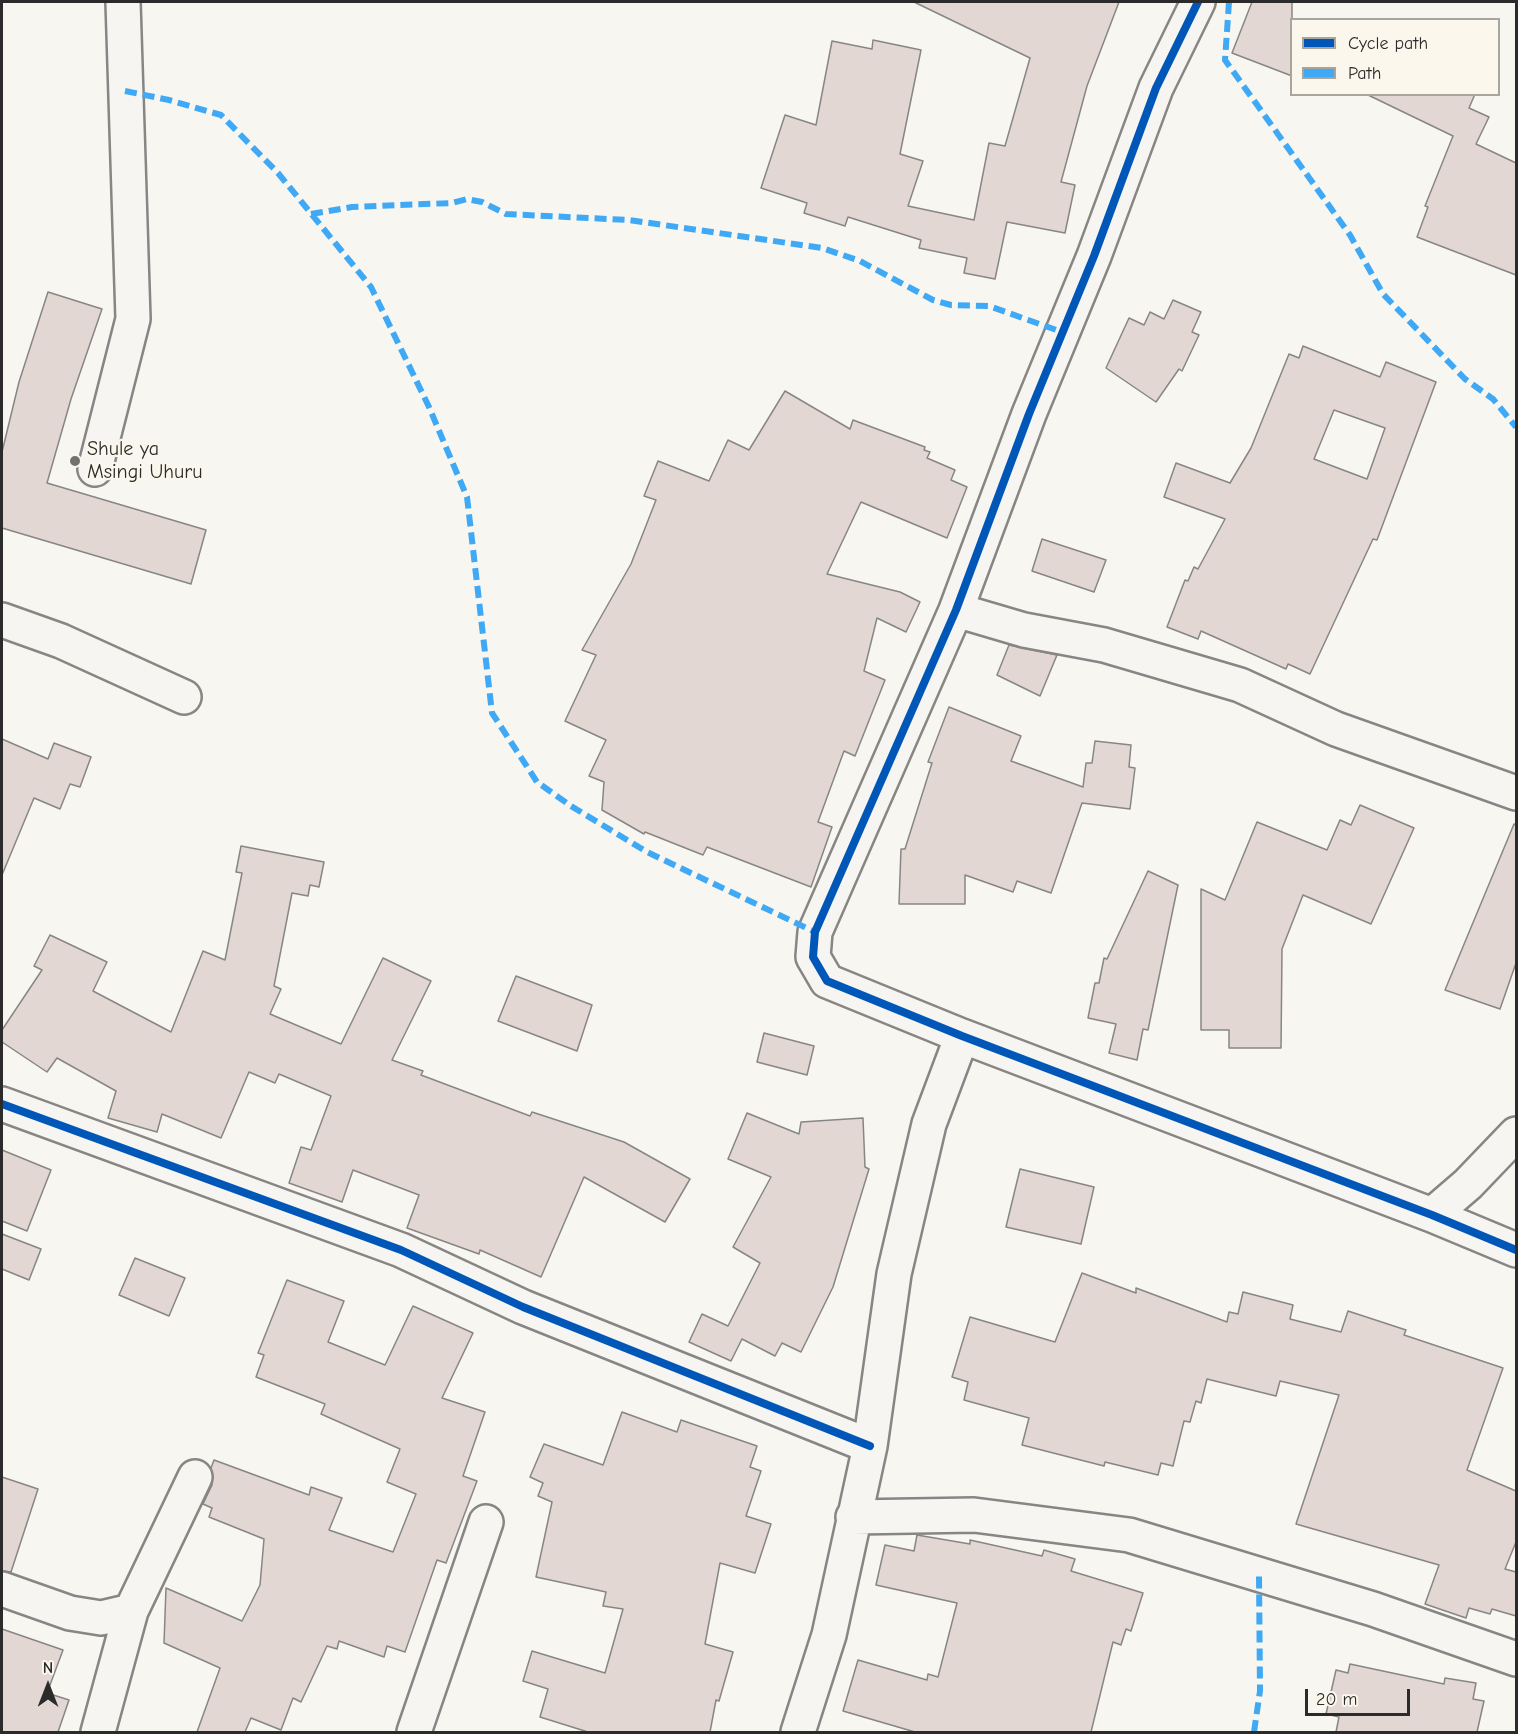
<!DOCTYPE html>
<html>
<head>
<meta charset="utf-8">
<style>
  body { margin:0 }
  #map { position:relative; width:1518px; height:1734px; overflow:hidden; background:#f8f6f0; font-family:"Comic Neue",sans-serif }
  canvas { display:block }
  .frame { position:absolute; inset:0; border:3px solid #2b2b2b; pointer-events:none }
  .legend { position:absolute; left:1290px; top:18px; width:210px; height:78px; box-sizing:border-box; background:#fbf7ec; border:2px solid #a8a59f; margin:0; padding:8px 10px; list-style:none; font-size:18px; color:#2b2b2b }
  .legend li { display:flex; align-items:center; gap:12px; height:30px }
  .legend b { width:30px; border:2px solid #a8a59f }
  .north { position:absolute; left:18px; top:1656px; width:60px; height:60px; -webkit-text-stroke:4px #fbf7ec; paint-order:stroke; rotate:0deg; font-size:16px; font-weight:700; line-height:24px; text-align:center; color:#2b2b2b }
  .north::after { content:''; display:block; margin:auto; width:21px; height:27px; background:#2b2b2b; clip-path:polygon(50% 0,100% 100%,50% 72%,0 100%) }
  .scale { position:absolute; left:1305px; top:1689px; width:105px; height:27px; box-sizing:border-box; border:3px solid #2b2b2b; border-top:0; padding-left:8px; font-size:18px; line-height:21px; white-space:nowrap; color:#2b2b2b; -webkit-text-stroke:4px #fbf7ec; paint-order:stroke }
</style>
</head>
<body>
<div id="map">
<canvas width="1518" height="1734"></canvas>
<div class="frame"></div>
<ul class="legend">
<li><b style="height:8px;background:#0057b8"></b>Cycle path</li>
<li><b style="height:8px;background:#3fa9f5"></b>Path</li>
</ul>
<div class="north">N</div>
<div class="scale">20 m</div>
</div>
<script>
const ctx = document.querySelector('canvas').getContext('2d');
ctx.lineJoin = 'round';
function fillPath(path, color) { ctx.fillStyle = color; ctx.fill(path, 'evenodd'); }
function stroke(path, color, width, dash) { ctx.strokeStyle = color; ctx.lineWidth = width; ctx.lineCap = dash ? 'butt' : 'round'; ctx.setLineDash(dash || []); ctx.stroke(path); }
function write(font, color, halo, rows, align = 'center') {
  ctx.font = font + ' "Comic Neue",sans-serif'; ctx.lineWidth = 4.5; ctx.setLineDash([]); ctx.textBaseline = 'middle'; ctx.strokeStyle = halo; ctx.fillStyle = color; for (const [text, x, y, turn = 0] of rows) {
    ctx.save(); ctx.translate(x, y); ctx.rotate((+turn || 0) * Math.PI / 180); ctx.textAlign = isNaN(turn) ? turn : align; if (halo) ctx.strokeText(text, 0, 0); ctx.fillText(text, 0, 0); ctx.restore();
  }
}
const building = new Path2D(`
  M 914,2 L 1119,2 L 1087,86 L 1061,182 L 1075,185 L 1065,233 L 1007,222 L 995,279 L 964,273 L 967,258 L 919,248 L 921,240 L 848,217 L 845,226 L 804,213 L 807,203 L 761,188 L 785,115 L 816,125 L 832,41 L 872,49 L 873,40 L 921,50 L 900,154 L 923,161 L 908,206 L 974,220 L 989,143 L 1005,146 L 1030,58 Z
  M 1252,2 L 1292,2 L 1292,76 L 1232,53 Z
  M 1366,94 L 1475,94 L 1469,108 L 1489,117 L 1476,144 L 1516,163 L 1516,275 L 1417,237 L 1428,207 L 1425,206 L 1453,136 Z
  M 48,292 L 102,309 L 71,399 L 47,483 L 206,530 L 191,584 L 2,528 L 2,452 L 19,382 Z
  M 1173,300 L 1201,312 L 1192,332 L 1199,335 L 1182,371 L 1179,369 L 1156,402 L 1106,368 L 1129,318 L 1144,325 L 1150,312 L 1164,319 Z
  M 1303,346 L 1380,377 L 1386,362 L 1436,382 L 1377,540 L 1373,539 L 1310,674 L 1288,664 L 1286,669 L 1201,631 L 1198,639 L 1167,627 L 1185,580 L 1188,581 L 1194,567 L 1198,569 L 1225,519 L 1164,497 L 1176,463 L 1230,483 L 1251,448 L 1289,354 L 1299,358 ZM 1334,410 L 1385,428 L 1367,479 L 1314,459 Z
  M 785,391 L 850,429 L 853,420 L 925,447 L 924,450 L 930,452 L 927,458 L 955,470 L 951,480 L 967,487 L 947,538 L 861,502 L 827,574 L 900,592 L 920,602 L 906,632 L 877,618 L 864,671 L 885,680 L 855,756 L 844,751 L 818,822 L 832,827 L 811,887 L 707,847 L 703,855 L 645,832 L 644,834 L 602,810 L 604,782 L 589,776 L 606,740 L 565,721 L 596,655 L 582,650 L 631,564 L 656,500 L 644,496 L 658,461 L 709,481 L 728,440 L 749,450 Z
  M 1042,539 L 1106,560 L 1094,592 L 1032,571 Z
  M 1009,645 L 1057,655 L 1040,696 L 997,675 Z
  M 949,707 L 1021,736 L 1011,761 L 1083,787 L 1086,763 L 1092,763 L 1095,741 L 1131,745 L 1129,767 L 1135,768 L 1130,809 L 1082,803 L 1051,893 L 1017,881 L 1013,892 L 965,875 L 965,904 L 899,904 L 901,849 L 905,849 L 932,763 L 928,762 Z
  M 2,739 L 48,759 L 54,743 L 91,757 L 80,787 L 70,784 L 60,809 L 34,798 L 2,875 Z
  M 1360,805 L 1414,828 L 1371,924 L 1303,895 L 1282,949 L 1281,1048 L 1229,1048 L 1229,1030 L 1201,1030 L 1201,889 L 1225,900 L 1257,822 L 1327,850 L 1340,820 L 1351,825 Z
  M 1514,824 L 1516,825 L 1516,963 L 1500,1009 L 1445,990 Z
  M 241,846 L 324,862 L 319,887 L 310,885 L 308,896 L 292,893 L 274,986 L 281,989 L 270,1014 L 341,1044 L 383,958 L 431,981 L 392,1060 L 423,1071 L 421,1075 L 530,1116 L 532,1112 L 624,1142 L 690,1179 L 665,1222 L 584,1177 L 541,1277 L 480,1250 L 479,1254 L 407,1228 L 419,1195 L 353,1170 L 342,1202 L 289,1183 L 301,1147 L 311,1150 L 331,1096 L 279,1074 L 275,1083 L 249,1072 L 221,1138 L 162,1114 L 157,1132 L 108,1118 L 116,1091 L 57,1058 L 47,1072 L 2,1042 L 2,1030 L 42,970 L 34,966 L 50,935 L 107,962 L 93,991 L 171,1032 L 203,951 L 225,960 L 242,873 L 236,872 Z
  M 1148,871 L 1178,885 L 1148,1030 L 1143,1029 L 1137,1060 L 1109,1053 L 1116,1024 L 1088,1018 L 1095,983 L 1099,983 L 1104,958 L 1107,959 Z
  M 516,976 L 592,1005 L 577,1051 L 498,1021 Z
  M 764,1033 L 814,1046 L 807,1075 L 757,1062 Z
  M 747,1113 L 799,1134 L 801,1122 L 863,1118 L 865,1167 L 869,1169 L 833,1287 L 801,1352 L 782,1343 L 775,1356 L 742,1339 L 731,1361 L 689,1342 L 702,1314 L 728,1326 L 760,1263 L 733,1247 L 771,1177 L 728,1159 Z
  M 2,1150 L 51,1170 L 27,1231 L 2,1221 Z
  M 1020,1169 L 1094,1187 L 1081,1244 L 1006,1227 Z
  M 2,1234 L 41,1249 L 29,1280 L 2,1269 Z
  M 135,1258 L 185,1278 L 169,1316 L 119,1295 Z
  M 1082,1273 L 1136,1293 L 1136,1288 L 1227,1322 L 1229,1312 L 1238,1314 L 1243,1292 L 1293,1305 L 1290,1319 L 1341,1332 L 1348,1311 L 1406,1330 L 1404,1335 L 1503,1368 L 1467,1470 L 1516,1491 L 1516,1542 L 1505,1569 L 1516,1572 L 1516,1616 L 1492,1609 L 1490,1614 L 1469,1608 L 1466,1618 L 1425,1604 L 1439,1565 L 1296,1524 L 1339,1395 L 1280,1381 L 1276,1396 L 1207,1379 L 1201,1403 L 1196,1401 L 1190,1422 L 1184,1421 L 1173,1466 L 1161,1463 L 1158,1475 L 1105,1462 L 1104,1466 L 1022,1445 L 1029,1418 L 964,1400 L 968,1382 L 952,1377 L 970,1317 L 1055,1342 Z
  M 287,1280 L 344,1301 L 328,1342 L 385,1365 L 413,1306 L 473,1333 L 442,1398 L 485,1412 L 463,1476 L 477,1481 L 446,1563 L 437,1560 L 405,1652 L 387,1646 L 384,1657 L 339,1641 L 337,1649 L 327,1646 L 301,1702 L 293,1698 L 281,1730 L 251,1718 L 245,1732 L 197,1732 L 220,1668 L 164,1643 L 166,1588 L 242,1621 L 260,1585 L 264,1539 L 209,1517 L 212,1508 L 203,1504 L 212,1485 L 211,1468 L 214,1460 L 309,1495 L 311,1487 L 342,1498 L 329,1530 L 393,1552 L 416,1494 L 387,1482 L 400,1449 L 321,1414 L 325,1404 L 256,1377 L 264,1355 L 258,1353 Z
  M 622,1412 L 677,1432 L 681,1420 L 757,1446 L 750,1467 L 761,1471 L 746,1516 L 771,1524 L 755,1573 L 720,1563 L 705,1644 L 733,1652 L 719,1701 L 716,1700 L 710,1732 L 588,1732 L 540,1717 L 548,1689 L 523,1681 L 532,1651 L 605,1673 L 623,1609 L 603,1606 L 606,1592 L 536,1577 L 552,1502 L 538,1496 L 543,1483 L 530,1477 L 544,1444 L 603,1465 Z
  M 2,1477 L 38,1489 L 11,1572 L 2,1571 Z
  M 917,1535 L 970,1544 L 970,1540 L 1042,1556 L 1044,1550 L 1075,1559 L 1071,1571 L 1143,1593 L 1131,1631 L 1126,1629 L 1121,1645 L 1113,1642 L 1091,1732 L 915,1732 L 843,1711 L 858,1660 L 927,1680 L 928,1674 L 938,1677 L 957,1603 L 876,1585 L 885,1545 L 914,1551 Z
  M 2,1629 L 63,1650 L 47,1693 L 69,1700 L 58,1732 L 2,1732 Z
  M 1350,1664 L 1444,1684 L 1445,1678 L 1476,1683 L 1473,1699 L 1484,1701 L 1477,1732 L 1336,1732 L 1339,1717 L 1326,1714 L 1336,1670 L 1348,1673 Z`);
const minor = new Path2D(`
  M 1198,2 L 1156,88 L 1094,256 L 1029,414 L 956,610 L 815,932 L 813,957 L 827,981 L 962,1036 L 1432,1215 L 1516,1250
  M 95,469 L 133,319 L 123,2
  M 956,610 L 1024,630 L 1104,645 L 1240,685 L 1336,729 L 1516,793
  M 2,620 L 61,641 L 184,697
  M 2,1104 L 401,1250 L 523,1307 L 870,1446
  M 1432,1215 L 1468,1184 L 1516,1134
  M 853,1517 L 974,1515 L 1129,1535 L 1373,1609 L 1516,1659
  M 2,1589 L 70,1613 L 101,1618 L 131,1611 L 195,1477
  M 98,1732 L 131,1611
  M 414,1732 L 486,1522
  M 798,1732 L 829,1635 L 870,1446 L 894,1274 L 929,1124 L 962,1036`);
const quiet = new Path2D(`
  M 1229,2 L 1225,60 L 1350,235 L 1383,294 L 1465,379 L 1493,399 L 1516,427
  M 125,91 L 169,100 L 221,115 L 278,173 L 371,287 L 429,407 L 467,497 L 492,713 L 537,782 L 571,806 L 647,852 L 815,932
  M 311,214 L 352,207 L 452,203 L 467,199 L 482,202 L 506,214 L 629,220 L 822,248 L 860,261 L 933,300 L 951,305 L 989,306 L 1062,332
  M 1254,1732 L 1260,1691 L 1259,1575`);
const cycleway = new Path2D(`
  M 1198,2 L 1156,88 L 1094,256 L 1029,414 L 956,610 L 815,932 L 813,957 L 827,981 L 962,1036 L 1432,1215 L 1516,1250
  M 2,1104 L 401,1250 L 523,1307 L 870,1446`);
const markers = [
  [75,461,6,"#737270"]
];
const poiNames = [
  ["Shule ya",87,449],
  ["Msingi Uhuru",87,472]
];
fillPath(building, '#e3d7d3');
stroke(building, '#878684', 1.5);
stroke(minor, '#878684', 38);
stroke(minor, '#f6f5f1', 33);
stroke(quiet, '#3fa9f5', 6, [12, 6]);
stroke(cycleway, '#0057b8', 8);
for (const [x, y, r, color] of markers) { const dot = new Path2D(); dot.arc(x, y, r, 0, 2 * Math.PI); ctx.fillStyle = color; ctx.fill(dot); stroke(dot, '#fbf7ec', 2); }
write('20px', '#2b2b2b', '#fbf7ec', poiNames, 'left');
</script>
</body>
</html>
